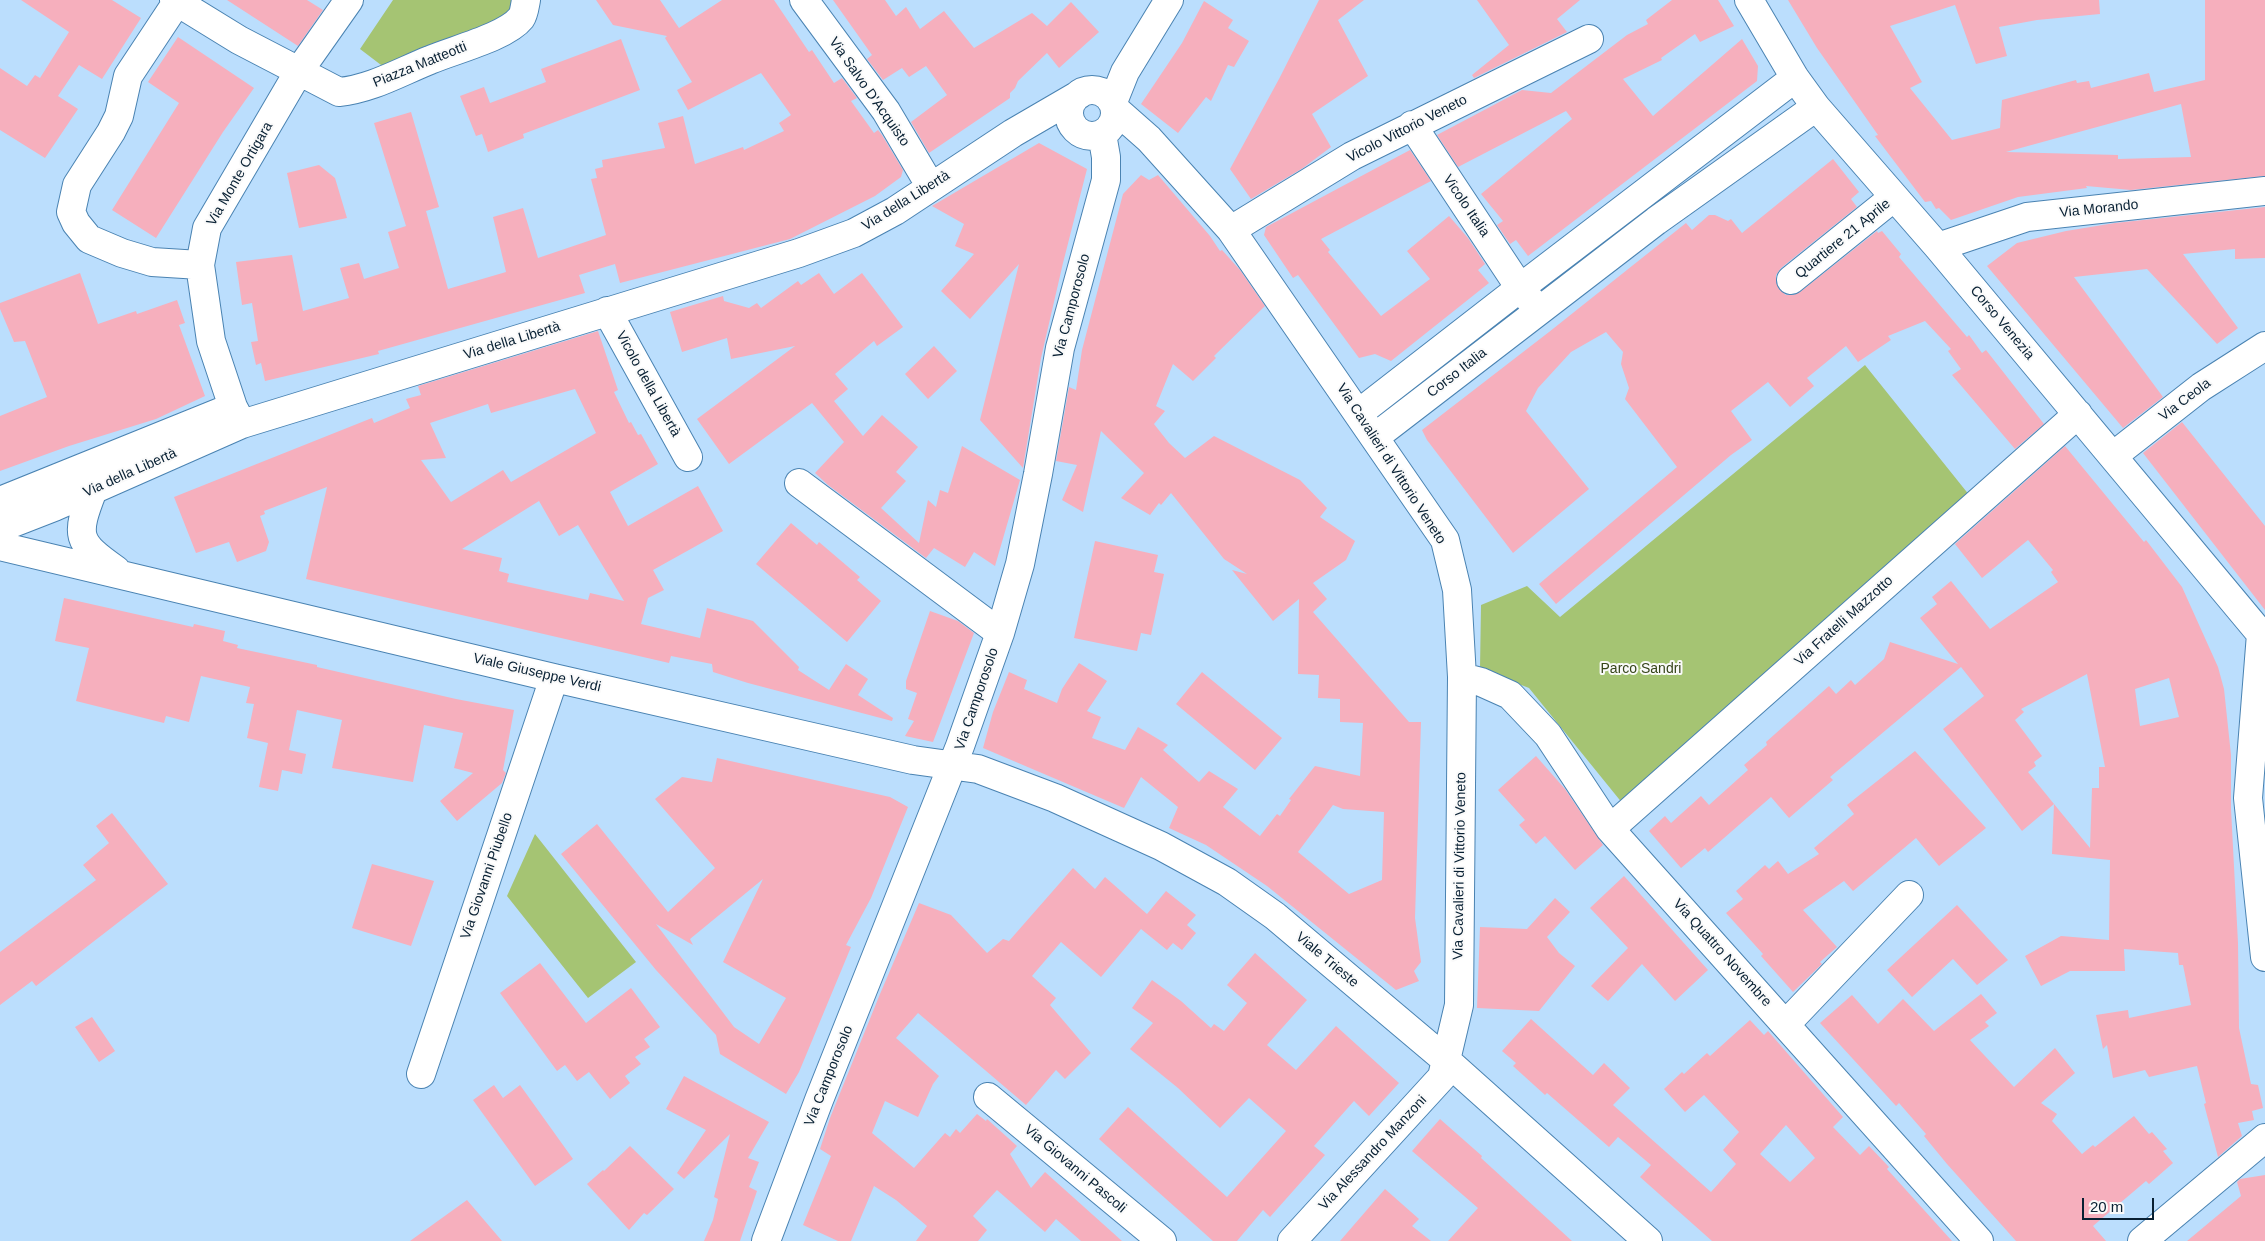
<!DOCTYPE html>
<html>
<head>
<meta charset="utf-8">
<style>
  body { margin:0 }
  #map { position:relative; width:2265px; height:1241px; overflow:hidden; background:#bbdefd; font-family:Arial,sans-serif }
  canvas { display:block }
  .scale { position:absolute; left:2082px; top:1198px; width:72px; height:22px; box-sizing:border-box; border:2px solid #082033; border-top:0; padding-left:6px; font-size:15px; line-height:18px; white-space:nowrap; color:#082033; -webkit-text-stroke:4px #fafafa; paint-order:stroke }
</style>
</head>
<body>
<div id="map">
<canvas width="2265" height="1241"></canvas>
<div class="scale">20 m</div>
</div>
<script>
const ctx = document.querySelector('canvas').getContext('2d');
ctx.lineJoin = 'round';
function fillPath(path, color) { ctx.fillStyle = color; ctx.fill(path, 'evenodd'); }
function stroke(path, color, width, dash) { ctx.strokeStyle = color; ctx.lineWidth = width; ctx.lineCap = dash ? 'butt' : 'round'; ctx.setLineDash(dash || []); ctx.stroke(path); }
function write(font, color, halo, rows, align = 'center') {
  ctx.font = font + ' Arial,sans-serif'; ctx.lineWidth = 4; ctx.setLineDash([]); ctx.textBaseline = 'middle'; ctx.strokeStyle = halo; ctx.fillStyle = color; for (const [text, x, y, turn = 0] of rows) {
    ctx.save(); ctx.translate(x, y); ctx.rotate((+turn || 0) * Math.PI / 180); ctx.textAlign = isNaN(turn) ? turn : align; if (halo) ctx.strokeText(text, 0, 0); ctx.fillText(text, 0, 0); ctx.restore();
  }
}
const green = new Path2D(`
  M 393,0 L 517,0 L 511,14 L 385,68 L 360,49 Z
  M 1865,365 L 1974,501 L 1623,804 L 1529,688 L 1480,669 L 1481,605 L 1527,586 L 1560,617 Z
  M 535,834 L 636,962 L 588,998 L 507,896 Z`);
const building = new Path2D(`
  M 21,0 L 112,0 L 141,18 L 102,79 L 79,65 L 58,96 L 78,109 L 45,158 L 0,130 L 0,68 L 27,86 L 35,75 L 40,78 L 69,32 Z
  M 227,0 L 307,0 L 323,10 L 298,46 Z
  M 596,0 L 660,0 L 679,28 L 722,0 L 774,0 L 809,52 L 812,50 L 834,83 L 842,78 L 857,98 L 851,101 L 874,133 L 878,130 L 882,135 L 903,170 L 901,177 L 875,196 L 790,239 L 620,283 L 615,264 L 579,275 L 585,293 L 378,351 L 379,354 L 265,381 L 261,363 L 256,365 L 251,342 L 258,341 L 252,303 L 242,305 L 236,262 L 292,255 L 303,311 L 349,298 L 340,268 L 359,263 L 364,279 L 399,268 L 388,232 L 406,226 L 374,123 L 411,112 L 439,207 L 426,211 L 448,289 L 506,272 L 493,217 L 523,208 L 538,258 L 606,235 L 591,179 L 597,178 L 595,169 L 603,167 L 602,160 L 665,148 L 658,123 L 683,116 L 695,164 L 743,147 L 744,150 L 784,131 L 779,123 L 791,115 L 761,73 L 688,110 L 677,90 L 692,82 L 665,38 L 667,36 L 613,25 Z
  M 833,0 L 885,0 L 896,16 L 906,7 L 920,29 L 944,11 L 974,48 L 1032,13 L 1047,26 L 1071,2 L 1099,32 L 1059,68 L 1047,53 L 1018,81 L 1015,88 L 1010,93 L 1010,98 L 929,153 L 911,122 L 947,95 L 926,66 L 909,77 L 902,68 L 883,80 L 867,59 L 872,55 Z
  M 1319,0 L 1364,0 L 1338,20 L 1368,76 L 1312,114 L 1331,147 L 1303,168 L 1251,199 L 1230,169 L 1279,79 Z
  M 1477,0 L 1580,0 L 1557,19 L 1567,32 L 1474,78 L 1472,75 L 1509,45 Z
  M 1672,0 L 1718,0 L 1734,26 L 1700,42 L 1695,34 L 1661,58 L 1662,60 L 1623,79 L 1653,116 L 1742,39 L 1758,66 L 1757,81 L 1528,256 L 1516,240 L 1510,244 L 1497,225 L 1503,221 L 1481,194 L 1572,119 L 1566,111 L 1458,167 L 1437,135 L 1522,90 L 1551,93 L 1627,35 L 1648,24 L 1646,20 Z
  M 1788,0 L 2099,0 L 2100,14 L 2037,20 L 1999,27 L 2007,56 L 1976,64 L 1955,5 L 1890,26 L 1922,82 L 1910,88 L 1952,140 L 2000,128 L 2002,100 L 2076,80 L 2077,83 L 2089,81 L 2091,88 L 2149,73 L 2154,92 L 2205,80 L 2205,0 L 2265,0 L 2265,176 L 2131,190 L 2086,186 L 2087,188 L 2018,197 L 1951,220 L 1939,208 L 1936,209 L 1931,201 L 1925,202 L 1875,136 L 1878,135 L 1817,48 ZM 2181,104 L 2191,157 L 2118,159 L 2118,155 L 2006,152 Z
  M 1204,1 L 1233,20 L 1228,28 L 1249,41 L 1234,67 L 1228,65 L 1211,101 L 1206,97 L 1178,133 L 1141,104 L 1182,43 Z
  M 178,37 L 254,88 L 223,132 L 156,238 L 112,210 L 179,103 L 148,82 Z
  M 621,39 L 640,90 L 523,134 L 524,138 L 488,152 L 482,134 L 476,136 L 460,96 L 484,87 L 490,103 L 546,82 L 541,69 Z
  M 1039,143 L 1087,169 L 1063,263 L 1041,358 L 1023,468 L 980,420 L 1019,264 L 970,319 L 941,291 L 974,254 L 955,246 L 964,224 L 932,206 Z
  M 1410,150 L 1431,181 L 1321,239 L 1330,250 L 1328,252 L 1381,316 L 1430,279 L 1407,251 L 1449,216 L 1468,238 L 1485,264 L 1478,270 L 1489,283 L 1391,361 L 1375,354 L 1359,358 L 1298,275 L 1293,278 L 1264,235 L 1266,227 Z
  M 1833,159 L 1859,192 L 1851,199 L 1857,207 L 1781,268 L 1776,275 L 1776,282 L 1779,289 L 1786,295 L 1793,295 L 1800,292 L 1877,231 L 1878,233 L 1882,231 L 1901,254 L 1899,257 L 1967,337 L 1969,335 L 1982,353 L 1986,350 L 2044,424 L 2015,449 L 1952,375 L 1961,369 L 1948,351 L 1951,349 L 1925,321 L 1888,336 L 1891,340 L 1858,362 L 1846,346 L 1807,378 L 1814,386 L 1790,407 L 1768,382 L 1731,411 L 1752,440 L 1731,455 L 1556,604 L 1539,584 L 1677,467 L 1625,399 L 1629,388 L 1621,364 L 1623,352 L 1606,332 L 1571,352 L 1538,388 L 1526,411 L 1589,489 L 1513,553 L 1427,440 L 1422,430 L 1549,332 L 1686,223 L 1692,230 L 1709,215 L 1715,215 L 1728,221 L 1731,219 L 1742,233 Z
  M 319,165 L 335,178 L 347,218 L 299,228 L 287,173 Z
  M 1141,175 L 1149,180 L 1158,175 L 1210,236 L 1220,251 L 1222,250 L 1240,270 L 1265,306 L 1214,356 L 1216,358 L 1193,381 L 1173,364 L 1156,406 L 1165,411 L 1154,424 L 1169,443 L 1185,458 L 1214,436 L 1300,480 L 1327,508 L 1320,517 L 1355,541 L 1346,560 L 1313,583 L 1327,599 L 1313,612 L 1409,722 L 1421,722 L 1415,918 L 1421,962 L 1414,971 L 1419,981 L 1396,990 L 1267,886 L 1206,845 L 1169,828 L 1178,807 L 1141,777 L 1124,808 L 983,748 L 993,712 L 1009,672 L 1027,680 L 1024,689 L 1057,703 L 1062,689 L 1079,663 L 1107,681 L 1087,711 L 1101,717 L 1092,738 L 1125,750 L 1138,727 L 1168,745 L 1163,750 L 1199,782 L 1209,771 L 1238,789 L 1223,807 L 1260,836 L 1277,814 L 1280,816 L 1291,800 L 1289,799 L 1315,766 L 1360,776 L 1363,723 L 1340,722 L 1340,699 L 1318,698 L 1319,675 L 1298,674 L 1299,599 L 1273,621 L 1232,570 L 1247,574 L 1224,559 L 1171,493 L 1161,505 L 1159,503 L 1150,515 L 1121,498 L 1144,473 L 1101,431 L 1083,512 L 1062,500 L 1077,465 L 1056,461 L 1069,387 L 1076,390 L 1082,350 L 1123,194 ZM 1333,805 L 1343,809 L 1384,812 L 1382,880 L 1349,894 L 1298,852 Z
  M 2265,207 L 2265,258 L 2235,259 L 2235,249 L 2183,254 L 2238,328 L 2217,344 L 2147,269 L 2074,277 L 2163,397 L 2123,428 L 1987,266 L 2017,243 L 2066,231 L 2115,223 Z
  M 80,273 L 98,324 L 136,311 L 137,314 L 177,300 L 185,323 L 179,325 L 205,396 L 156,419 L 69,446 L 0,471 L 0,416 L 47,397 L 25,341 L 14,342 L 0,309 L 0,303 Z
  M 819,273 L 834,294 L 862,273 L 903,327 L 877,346 L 874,341 L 835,374 L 848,389 L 834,401 L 863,436 L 882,415 L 918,447 L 896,472 L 906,481 L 881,508 L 919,543 L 928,500 L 936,507 L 940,490 L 948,493 L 962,446 L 1020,480 L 995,566 L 974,552 L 965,567 L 934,548 L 926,558 L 828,485 L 815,473 L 844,442 L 812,403 L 729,464 L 697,419 L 795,346 L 731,359 L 727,338 L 682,352 L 670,312 L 723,296 L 724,301 L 749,308 L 757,303 L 761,308 L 798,281 L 801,285 Z
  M 598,331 L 618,390 L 614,392 L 629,423 L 631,422 L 638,435 L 641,434 L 658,464 L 610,492 L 628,526 L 698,486 L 723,531 L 653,570 L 664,590 L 648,598 L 641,624 L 700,638 L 707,608 L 753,621 L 799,667 L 798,670 L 829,690 L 846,664 L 868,679 L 858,695 L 893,718 L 892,721 L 748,683 L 713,672 L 712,664 L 671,656 L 669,663 L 306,579 L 327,487 L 264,511 L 265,514 L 260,516 L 269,542 L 266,551 L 237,562 L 229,542 L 196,553 L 174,497 L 372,418 L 374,423 L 410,408 L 406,399 L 421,395 L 418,386 ZM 575,389 L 596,433 L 511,482 L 503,470 L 451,502 L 421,460 L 446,458 L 430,423 L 488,404 L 491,413 ZM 539,501 L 559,536 L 578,525 L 624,601 L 590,593 L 588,600 L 507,582 L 509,574 L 499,571 L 502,558 L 462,549 Z
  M 934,346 L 957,371 L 928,399 L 905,374 Z
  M 2182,422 L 2265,526 L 2265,610 L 2143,453 Z
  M 2065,446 L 2144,542 L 2146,540 L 2182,587 L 2218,667 L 2224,689 L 2231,755 L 2231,809 L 2238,943 L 2239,1028 L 2251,1084 L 2258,1085 L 2263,1108 L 2252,1111 L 2254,1120 L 2238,1123 L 2242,1136 L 2218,1157 L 2204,1104 L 2206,1103 L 2197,1066 L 2149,1077 L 2145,1070 L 2113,1078 L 2107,1045 L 2103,1049 L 2096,1015 L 2128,1010 L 2129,1018 L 2191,1005 L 2183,965 L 2179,965 L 2178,953 L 2124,949 L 2125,971 L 2070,971 L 2041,986 L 2025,956 L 2061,936 L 2109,940 L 2110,860 L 2052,854 L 2054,804 L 2090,848 L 2092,788 L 2099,788 L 2099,767 L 2105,767 L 2087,674 L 2021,709 L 2024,712 L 2015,720 L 2042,756 L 2034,762 L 2036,766 L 2028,772 L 2054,804 L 2022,831 L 1943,729 L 1984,696 L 1961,667 L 1830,777 L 1833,780 L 1789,818 L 1771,797 L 1708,852 L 1705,848 L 1681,868 L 1649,831 L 1665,816 L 1671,823 L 1701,796 L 1709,805 L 1748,770 L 1744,765 L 1767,745 L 1766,742 L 1829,686 L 1836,694 L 1851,680 L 1855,685 L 1884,659 L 1890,642 L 1958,664 L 1920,618 L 1937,604 L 1932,597 L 1951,581 L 1990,629 L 2058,582 L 2051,572 L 2053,570 L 2028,540 L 1982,578 L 1955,544 ZM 2169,678 L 2179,717 L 2140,726 L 2135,689 Z
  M 791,523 L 817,545 L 819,542 L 860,577 L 857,580 L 881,601 L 847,642 L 756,564 Z
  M 1095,541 L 1158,555 L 1154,572 L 1164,574 L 1151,635 L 1141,633 L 1137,651 L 1074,638 Z
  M 64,598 L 193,627 L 194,624 L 225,631 L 223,641 L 238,645 L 237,648 L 317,665 L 317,667 L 456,699 L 514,710 L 503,770 L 506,773 L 502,783 L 457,821 L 440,801 L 473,773 L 454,768 L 463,733 L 424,725 L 413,782 L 332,768 L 342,720 L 297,710 L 289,750 L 306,754 L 302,774 L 282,770 L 278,791 L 259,787 L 268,743 L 247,738 L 254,704 L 246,703 L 250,687 L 201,676 L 189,722 L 166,716 L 164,723 L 76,701 L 89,648 L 55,641 Z
  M 930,611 L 958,621 L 974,633 L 933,742 L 905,736 L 914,721 L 908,719 L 917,693 L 906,689 L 906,681 Z
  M 1202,672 L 1282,738 L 1255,770 L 1176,704 Z
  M 1915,751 L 1986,828 L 1939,866 L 1916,838 L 1853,891 L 1844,881 L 1803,910 L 1837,947 L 1820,962 L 1822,964 L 1793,992 L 1761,956 L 1763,954 L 1726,913 L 1743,899 L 1736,891 L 1765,865 L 1769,869 L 1778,861 L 1788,874 L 1819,854 L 1814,848 L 1854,814 L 1847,805 Z
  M 1536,756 L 1565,789 L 1603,845 L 1575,870 L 1545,836 L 1536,844 L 1519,825 L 1525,820 L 1498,790 Z
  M 717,758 L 890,797 L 908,807 L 871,898 L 846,945 L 851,947 L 799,1072 L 786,1094 L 720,1054 L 716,1035 L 656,970 L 561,854 L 597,824 L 668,912 L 715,868 L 655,799 L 682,777 L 712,782 ZM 763,879 L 723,962 L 786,998 L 759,1044 L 734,1027 L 656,924 L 693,945 L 690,939 Z
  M 112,813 L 168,884 L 36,986 L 32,981 L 0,1005 L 0,952 L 96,880 L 83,865 L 109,843 L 96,826 Z
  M 372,864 L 434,881 L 411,946 L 352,928 Z
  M 1073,868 L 1095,889 L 1105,877 L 1147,914 L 1166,891 L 1196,915 L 1187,925 L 1196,933 L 1182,950 L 1173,943 L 1167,950 L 1141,929 L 1101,977 L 1061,942 L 1032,976 L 1056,998 L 1050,1005 L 1091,1053 L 1065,1079 L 1056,1070 L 1026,1105 L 918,1013 L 896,1038 L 939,1076 L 933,1084 L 918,1117 L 885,1101 L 872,1133 L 914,1168 L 945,1133 L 950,1137 L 956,1129 L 960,1133 L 977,1114 L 986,1121 L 987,1119 L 1017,1146 L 1010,1154 L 1031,1188 L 1045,1172 L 1122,1241 L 1081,1241 L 1056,1219 L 1045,1232 L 997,1190 L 973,1216 L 987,1230 L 978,1241 L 916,1241 L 927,1226 L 896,1200 L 874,1186 L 851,1241 L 838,1241 L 803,1225 L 831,1156 L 820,1149 L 830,1118 L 880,994 L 919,903 L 951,915 L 987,953 L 1003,939 L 1009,941 Z
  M 1624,876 L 1708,970 L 1675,1001 L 1642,964 L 1608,1001 L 1591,986 L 1628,948 L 1590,908 Z
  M 1555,898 L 1570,912 L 1547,937 L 1559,953 L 1575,966 L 1539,1011 L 1477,1008 L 1480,927 L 1527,929 Z
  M 1957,905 L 2008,960 L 1977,985 L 1953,959 L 1912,997 L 1887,970 Z
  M 1255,953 L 1307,1000 L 1267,1045 L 1296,1070 L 1336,1026 L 1399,1083 L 1369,1116 L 1354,1101 L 1314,1146 L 1325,1155 L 1270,1217 L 1263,1210 L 1237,1241 L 1213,1241 L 1099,1139 L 1128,1107 L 1227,1197 L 1286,1131 L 1249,1098 L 1220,1128 L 1178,1088 L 1130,1049 L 1153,1023 L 1132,1008 L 1152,980 L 1181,1001 L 1211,1028 L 1214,1024 L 1224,1031 L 1247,1003 L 1227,985 Z
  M 540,963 L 586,1023 L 631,988 L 660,1027 L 644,1039 L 650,1047 L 635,1057 L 641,1064 L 625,1076 L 630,1083 L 610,1099 L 589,1072 L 577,1081 L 565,1065 L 557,1071 L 500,993 Z
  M 1981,994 L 1997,1013 L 1985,1022 L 1989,1026 L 1970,1040 L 2014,1087 L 2055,1048 L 2075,1073 L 2041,1103 L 2057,1114 L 2052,1121 L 2082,1154 L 2093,1145 L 2095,1147 L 2134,1116 L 2149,1134 L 2152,1132 L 2167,1149 L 2163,1151 L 2173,1163 L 2149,1184 L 2146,1181 L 2093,1226 L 2106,1241 L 2016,1241 L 1947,1164 L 1924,1136 L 1926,1134 L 1899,1103 L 1896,1106 L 1820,1023 L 1852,995 L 1878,1024 L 1903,999 L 1934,1031 Z
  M 92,1017 L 115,1051 L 99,1062 L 75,1027 Z
  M 1531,1019 L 1593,1075 L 1604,1063 L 1630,1088 L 1613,1105 L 1711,1192 L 1736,1164 L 1723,1150 L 1739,1132 L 1704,1095 L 1685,1112 L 1664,1089 L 1682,1072 L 1684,1074 L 1707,1053 L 1710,1056 L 1750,1020 L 1764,1035 L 1768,1031 L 1843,1117 L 1833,1127 L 1860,1155 L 1869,1146 L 1889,1167 L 1887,1169 L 1952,1241 L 1712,1241 L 1640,1177 L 1651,1165 L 1618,1137 L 1609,1147 L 1547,1093 L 1545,1095 L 1513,1066 L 1516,1063 L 1502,1051 ZM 1786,1125 L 1815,1158 L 1790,1182 L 1760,1154 Z
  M 684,1076 L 769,1122 L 748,1158 L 759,1162 L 749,1187 L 757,1191 L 740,1241 L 704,1241 L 713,1220 L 718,1199 L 714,1197 L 730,1134 L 684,1179 L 677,1173 L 706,1130 L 666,1109 Z
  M 494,1085 L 503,1098 L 520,1085 L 573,1159 L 535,1186 L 473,1100 Z
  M 1440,1119 L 1482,1156 L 1481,1158 L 1572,1241 L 1448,1241 L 1478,1208 L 1412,1151 Z
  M 630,1146 L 674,1189 L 647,1215 L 644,1213 L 629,1230 L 587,1184 L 603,1170 L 604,1171 Z
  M 2265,1175 L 2265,1241 L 2187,1241 L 2241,1196 L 2237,1182 L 2240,1179 Z
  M 1385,1189 L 1419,1219 L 1412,1226 L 1431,1241 L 1340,1241 Z
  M 467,1200 L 502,1241 L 410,1241 Z`);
const minor = new Path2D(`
  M 174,0 L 239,40 L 339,92 C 371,89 400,72 430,60 C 453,50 506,37 521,18 C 524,14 525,5 526,0
  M 804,0 L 886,111 L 931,187
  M 1749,0 L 1795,78 L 1816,107 L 1938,247 L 2265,639
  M 177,2 L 128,76 L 119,116 L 111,132 L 77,185 L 71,212 L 76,223 L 89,239 L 122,253 L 152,262 L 200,265
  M1069 113a23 23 0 1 1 46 0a23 23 0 1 1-46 0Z
  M 1113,102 L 1125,72 L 1169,0
  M 1115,109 L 1149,139 L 1231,230 L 1445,540 L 1457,590 L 1462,677 L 1459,1005 L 1442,1077 L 1292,1241
  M 1412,125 L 1520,288 L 1531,301
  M 1231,230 L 1352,156 L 1589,39
  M 1938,247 L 2027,217 L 2265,191
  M 1791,280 L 1894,197
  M 607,311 L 688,457
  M 1359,413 L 1520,288 L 1795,78
  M 242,424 L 233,407 L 211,341 L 200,265 L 207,228 L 299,71 L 349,0
  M 1375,437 L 1656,221 L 1816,107
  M 2113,456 L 2201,387 L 2265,346
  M 799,483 L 1000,633
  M 93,490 C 75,536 76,542 116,570
  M 0,501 L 233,407
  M 0,528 L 54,507 L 242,424 L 799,253 L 854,233 L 895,211 L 1013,133 L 1080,94
  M 0,546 L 554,678 L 913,760 L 978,769 L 1055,798 L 1161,846 L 1227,882 L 1275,916 L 1447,1061 L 1648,1241
  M 2265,631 L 2261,634 L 2248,798 L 2265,957
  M 1462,677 L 1481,682 L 1510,695 L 1548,735 L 1610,829 L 1979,1241
  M 1610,829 L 2078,414
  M 1786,1024 L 1909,895
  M 421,1074 L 554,678
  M 988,1097 L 1162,1241
  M 766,1241 L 819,1100 L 960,746 L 1000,633 L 1020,564 L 1038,474 L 1060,348 L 1106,180 L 1106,157 L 1102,134
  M 2142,1241 L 2265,1138`);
const streetNames = [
  ["Piazza Matteotti",420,65,-22],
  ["Via Salvo D'Acquisto",869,92,55],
  ["Vicolo Vittorio Veneto",1407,129,-27],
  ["Via Monte Ortigara",240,174,-60],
  ["Via della Libertà",906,201,-32],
  ["Vicolo Italia",1466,206,56],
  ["Via Morando",2099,209,-6],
  ["Quartiere 21 Aprile",1843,239,-39],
  ["Via Camporosolo",1072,306,-75],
  ["Corso Venezia",2002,323,50],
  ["Via della Libertà",512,341,-17],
  ["Corso Italia",1457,373,-38],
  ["Vicolo della Libertà",648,384,61],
  ["Via Ceola",2185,400,-37],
  ["Via Cavalieri di Vittorio Veneto",1391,464,57],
  ["Via della Libertà",130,473,-24],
  ["Via Fratelli Mazzotto",1844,621,-42],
  ["Viale Giuseppe Verdi",537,673,13],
  ["Via Camporosolo",977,699,-71],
  ["Via Cavalieri di Vittorio Veneto",1460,866,-89],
  ["Via Giovanni Piubello",487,876,-71],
  ["Via Quattro Novembre",1722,953,48],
  ["Viale Trieste",1327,960,40],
  ["Via Camporosolo",829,1076,-68],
  ["Via Alessandro Manzoni",1373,1153,-47],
  ["Via Giovanni Pascoli",1075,1169,40]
];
const parkNames = [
  ["Parco Sandri",1641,669]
];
fillPath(green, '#a5c473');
fillPath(building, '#f6afbd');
stroke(minor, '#4a83b2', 30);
stroke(minor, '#fff', 28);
write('14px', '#082033', '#fafafa', streetNames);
write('14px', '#354419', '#fafafa', parkNames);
</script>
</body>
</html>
